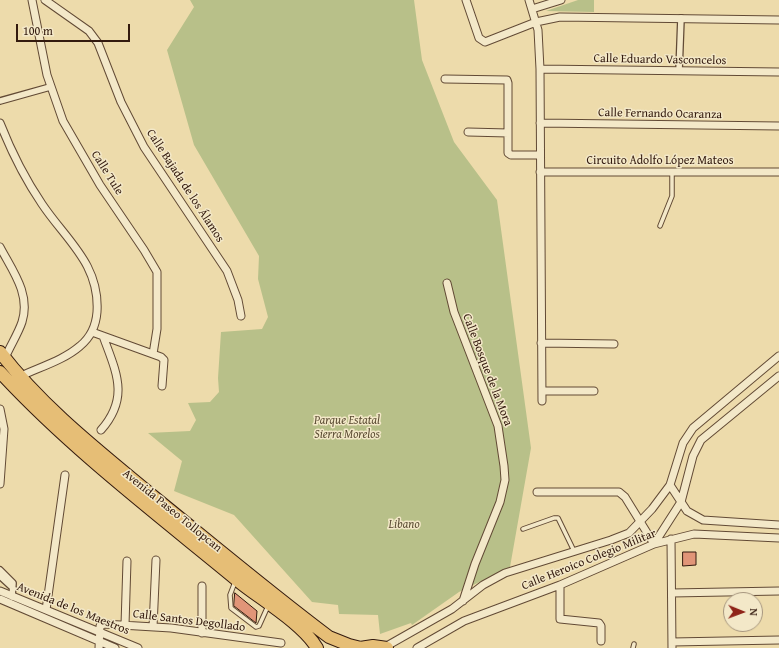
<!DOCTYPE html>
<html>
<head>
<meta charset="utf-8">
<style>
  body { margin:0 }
  #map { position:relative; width:779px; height:648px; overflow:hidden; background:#eddbab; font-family:"Gentium Book Plus",serif }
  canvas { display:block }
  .north { position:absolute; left:723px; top:592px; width:40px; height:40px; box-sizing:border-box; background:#f3e8c8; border:1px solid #a6967e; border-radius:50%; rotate:91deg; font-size:11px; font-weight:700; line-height:16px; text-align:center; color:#331a0e }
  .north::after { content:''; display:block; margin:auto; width:14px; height:18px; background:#8f2418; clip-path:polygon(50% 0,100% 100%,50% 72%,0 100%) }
  .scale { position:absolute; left:16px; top:24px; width:114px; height:18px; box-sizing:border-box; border:2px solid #331a0e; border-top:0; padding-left:5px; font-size:12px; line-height:14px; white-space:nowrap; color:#331a0e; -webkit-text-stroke:3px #f3e8c8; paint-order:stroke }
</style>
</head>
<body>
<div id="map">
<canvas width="779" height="648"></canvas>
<div class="north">N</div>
<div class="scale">100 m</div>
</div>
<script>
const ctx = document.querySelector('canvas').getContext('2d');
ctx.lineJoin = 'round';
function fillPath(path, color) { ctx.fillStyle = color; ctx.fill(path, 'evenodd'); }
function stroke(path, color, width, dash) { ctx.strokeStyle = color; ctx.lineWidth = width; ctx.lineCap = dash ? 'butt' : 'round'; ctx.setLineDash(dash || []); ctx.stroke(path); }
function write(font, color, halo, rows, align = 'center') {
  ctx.font = font + ' "Gentium Book Plus",serif'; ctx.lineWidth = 3; ctx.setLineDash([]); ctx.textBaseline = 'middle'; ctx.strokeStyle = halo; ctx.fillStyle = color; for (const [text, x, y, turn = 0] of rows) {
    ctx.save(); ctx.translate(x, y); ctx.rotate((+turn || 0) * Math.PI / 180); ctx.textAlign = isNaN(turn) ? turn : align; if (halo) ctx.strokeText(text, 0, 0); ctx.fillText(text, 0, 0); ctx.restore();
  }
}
const green = new Path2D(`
  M 190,0 L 414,0 L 422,60 L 454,142 L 497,200 L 531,448 L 510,567 L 459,592 L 412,625 L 411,623 L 380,634 L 378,615 L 339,614 L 338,605 L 312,602 L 234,515 L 174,491 L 182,461 L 148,433 L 190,431 L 196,420 L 188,403 L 210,402 L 219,392 L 218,378 L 221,332 L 262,329 L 268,317 L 258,279 L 259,256 L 194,145 L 167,50 L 194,7 Z
  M 578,0 L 594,0 L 594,12 L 546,11 Z`);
const building = new Path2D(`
  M 683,552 L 696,552 L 696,565 L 683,566 Z
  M 235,593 L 257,611 L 256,623 L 234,606 Z`);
const service = new Path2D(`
  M 660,226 L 672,196 L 672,172
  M 523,529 L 554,518 L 558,518 L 574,551
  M 235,582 L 230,595 L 231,608 L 256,627 L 259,626 L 268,606
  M 633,648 L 634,644`);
const pedestrian = new Path2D(`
  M 679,71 L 681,18
  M 0,101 L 50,87
  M 0,570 L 13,583 L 12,597
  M 0,576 L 13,588`);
const minor = new Path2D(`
  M 32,0 L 47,75 L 63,121 L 100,185 L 144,250 L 157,272 L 157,329 L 153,354
  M 45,0 L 89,31 L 98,43 L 121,102 L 144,147 L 227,271 L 238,300 L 241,316
  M 466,0 L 479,38 L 485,42 L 536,22 L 560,17 L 779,20
  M 529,0 L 538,30 L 540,69 L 542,401
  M 532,9 L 561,0
  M 540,69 L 779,72
  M 445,79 L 507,80 L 508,83 L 508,153 L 511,155 L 540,155
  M 0,123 C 11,151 25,179 42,204 C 66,240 100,264 97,312 C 96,325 91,337 80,346 C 64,360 40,367 21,376
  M 540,123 L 779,126
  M 468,132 L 508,133
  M 540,172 L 779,172
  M 0,247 C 12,270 31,294 22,322 C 18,334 10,346 5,358
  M 447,283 L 454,312 L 498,426 L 504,466 L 505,480 L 500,502 L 475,564 L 463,601
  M 92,332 L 161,357 L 164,360 L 162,386
  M 541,343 L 614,344
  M 542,391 L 594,391
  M 0,409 L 4,429 L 0,484
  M 101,430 C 130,397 116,372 103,336
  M 670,485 L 687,511 L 703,520 L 779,525
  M 537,492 L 619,492 L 625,497 L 654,544
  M 671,539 L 672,648
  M 654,544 L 681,502 L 693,456 L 701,440 L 779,376
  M 560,585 L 560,619 L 599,623 L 601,626 L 601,641
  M 202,586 L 202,633
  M 0,591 L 138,648
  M 672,593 L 779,591
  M 0,599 L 115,648
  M 46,610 L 65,475
  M 125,625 L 127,561
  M 153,627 L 156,560
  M 672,642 L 779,640
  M 385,647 L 452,609 L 483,585 L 505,573 L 611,540 L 629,533 L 652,509 L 670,485 L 683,443 L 693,428 L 779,356
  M 99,648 L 100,626 L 104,624 L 171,628 L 281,643
  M 417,648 L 464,621 L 560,585 L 654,544 L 694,534 L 779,538`);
const trunk = new Path2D(`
  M 0,352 C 43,408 100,452 154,497 C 212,544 269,592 329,637 L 349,645 L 361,648
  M 0,372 C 70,448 157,514 237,580 C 260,599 302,623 317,648
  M 360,648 L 373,646 L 387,648`);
const streetNames = [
  ["Calle Eduardo Vasconcelos",660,60,1],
  ["Calle Fernando Ocaranza",660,114,1],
  ["Circuito Adolfo López Mateos",660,161],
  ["Calle Tule",107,173,58],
  ["Calle Bajada de los Álamos",185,186,57],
  ["Calle Bosque de la Mora",487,370,69],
  ["Avenida Paseo Tollopcan",172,511,39],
  ["Calle Heroico Colegio Militar",589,560,-22],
  ["Avenida de los Maestros",73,609,22],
  ["Calle Santos Degollado",189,621,7]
];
const parkNames = [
  ["Parque Estatal",347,421],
  ["Sierra Morelos",347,435],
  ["Libano",404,525]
];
fillPath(green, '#b8c089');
fillPath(building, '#e19578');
stroke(building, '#331a0e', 1);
stroke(service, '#624a35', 5.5);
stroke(pedestrian, '#624a35', 8);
stroke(minor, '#624a35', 9);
stroke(trunk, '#331a0e', 14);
stroke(service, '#f3e8c8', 3.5);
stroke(pedestrian, '#f3e8c8', 5.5);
stroke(minor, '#f3e8c8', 7);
stroke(trunk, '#e6be76', 12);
write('12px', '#331a0e', '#f3e8c8', streetNames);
write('italic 12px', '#5b4c33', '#f3e8c8', parkNames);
</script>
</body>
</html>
